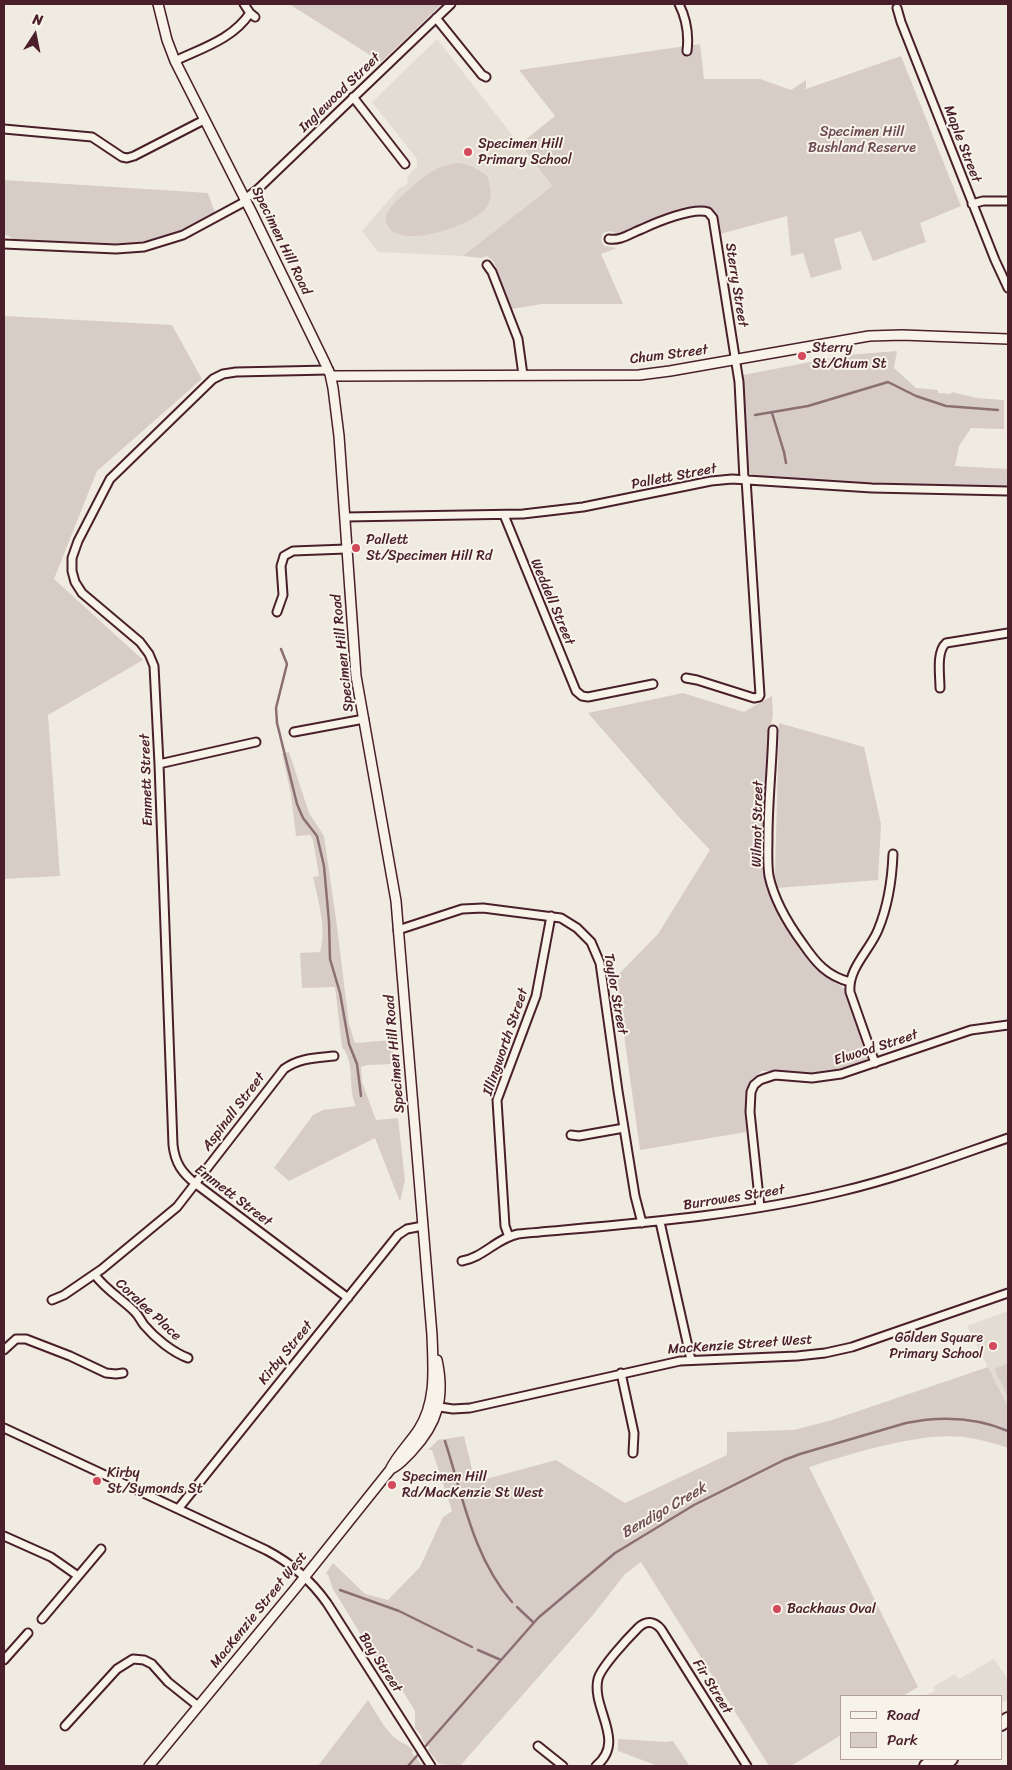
<!DOCTYPE html>
<html>
<head>
<meta charset="utf-8">
<style>
  body { margin:0 }
  #map { position:relative; width:1012px; height:1770px; overflow:hidden; background:#f0ebe0; font-family:Sriracha,sans-serif }
  canvas { display:block }
  .frame { position:absolute; inset:0; border:5px solid #4a1f2b; pointer-events:none }
  .legend { position:absolute; left:840px; top:1695px; width:162px; height:65px; box-sizing:border-box; background:#f7f3e8; border:1px solid #b29e9c; margin:0; padding:6px 9px; list-style:none; font-size:15px; color:#4a1f2b }
  .legend li { display:flex; align-items:center; gap:10px; height:25px }
  .legend b { width:25px; border:1px solid #b29e9c }
  .north { position:absolute; left:10px; top:10px; width:50px; height:50px; -webkit-text-stroke:4px #f7f3e8; paint-order:stroke; rotate:11deg; font-size:14px; font-weight:700; line-height:20px; text-align:center; color:#4a1f2b }
  .north::after { content:''; display:block; margin:auto; width:18px; height:22px; background:#4a1f2b; clip-path:polygon(50% 0,100% 100%,50% 72%,0 100%) }
</style>
</head>
<body>
<div id="map">
<canvas width="1012" height="1770"></canvas>
<div class="frame"></div>
<ul class="legend">
<li><b style="height:6px;background:#f7f3e8"></b>Road</li>
<li><b style="height:14px;background:#d8cdc6"></b>Park</li>
</ul>
<div class="north">N</div>
</div>
<script>
const ctx = document.querySelector('canvas').getContext('2d');
ctx.lineJoin = 'round';
function fillPath(path, color) { ctx.fillStyle = color; ctx.fill(path, 'evenodd'); }
function stroke(path, color, width, dash) { ctx.strokeStyle = color; ctx.lineWidth = width; ctx.lineCap = dash ? 'butt' : 'round'; ctx.setLineDash(dash || []); ctx.stroke(path); }
function write(font, color, halo, rows, align = 'center') {
  ctx.font = font + ' Sriracha,sans-serif'; ctx.lineWidth = 4; ctx.setLineDash([]); ctx.textBaseline = 'middle'; ctx.strokeStyle = halo; ctx.fillStyle = color; for (const [text, x, y, turn = 0] of rows) {
    ctx.save(); ctx.translate(x, y); ctx.rotate((+turn || 0) * Math.PI / 180); ctx.textAlign = isNaN(turn) ? turn : align; if (halo) ctx.strokeText(text, 0, 0); ctx.fillText(text, 0, 0); ctx.restore();
  }
}
const built = new Path2D(`
  M 437,39 L 552,186 L 463,256 L 378,252 L 362,231 L 400,187 L 403,188 L 408,182 L 407,177 L 417,166 L 417,159 L 372,102 Z
  M 1008,1311 L 1008,1407 L 967,1326 Z
  M 994,1659 L 1008,1679 L 1008,1699 L 1001,1703 L 1001,1696 L 923,1696 L 935,1691 L 933,1687 L 955,1674 L 959,1679 Z`);
const green = new Path2D(`
  M 289,4 L 442,4 L 381,62 Z
  M 700,44 L 704,79 L 760,79 L 791,90 L 806,80 L 806,89 L 901,56 L 961,206 L 920,223 L 926,242 L 873,261 L 861,231 L 834,239 L 842,269 L 811,278 L 803,253 L 791,256 L 787,216 L 720,234 C 718,225 718,215 709,210 C 695,202 641,227 626,233 L 620,234 L 609,231 L 603,233 L 601,240 L 604,246 L 617,248 L 601,254 L 623,304 L 542,304 L 512,309 L 494,262 L 487,256 L 481,258 L 463,256 L 552,186 L 520,144 L 555,116 L 519,70 Z
  M 456,163 C 469,164 477,168 487,176 C 490,185 493,196 488,205 C 480,223 398,253 387,224 C 383,213 394,203 402,196 C 420,180 432,167 456,163 Z
  M 4,180 L 208,193 L 215,213 C 201,221 186,230 171,235 C 120,252 66,242 14,239 L 4,234 Z
  M 4,313 L 5,316 L 172,325 L 202,379 L 97,471 L 54,579 L 143,660 L 48,715 L 60,876 L 4,879 Z
  M 897,351 L 894,368 L 916,388 L 938,390 L 938,393 L 951,394 L 952,392 L 977,398 L 1004,400 L 1004,429 L 971,428 L 959,446 L 955,466 L 1007,469 L 1008,486 L 869,484 L 755,476 L 750,473 L 748,468 L 743,375 L 847,355 Z
  M 683,693 L 744,712 L 772,696 L 773,714 L 770,731 L 763,860 L 766,879 L 770,889 L 819,971 C 827,980 839,982 847,992 L 867,1057 L 866,1060 L 833,1072 L 808,1073 L 778,1071 L 762,1071 L 752,1079 L 747,1090 L 745,1106 L 746,1132 L 640,1150 L 616,977 L 658,934 L 710,850 L 677,815 L 588,713 Z
  M 779,723 L 864,747 L 881,824 L 878,880 L 777,888 L 775,876 Z
  M 289,752 L 309,813 L 324,836 L 336,919 L 349,1024 L 355,1043 L 392,1040 L 394,1064 L 367,1065 L 361,1067 L 362,1082 L 376,1120 L 398,1118 L 405,1180 L 400,1202 L 375,1138 L 289,1181 L 274,1168 L 313,1115 L 323,1110 L 356,1106 C 347,1088 356,1063 342,1047 L 335,987 L 302,988 L 300,953 L 320,952 C 327,930 318,899 313,877 L 319,876 L 313,840 L 310,835 L 296,836 L 291,795 L 282,753 Z
  M 1008,1363 L 1008,1394 L 1007,1395 L 994,1369 Z
  M 988,1367 L 1008,1407 L 1008,1448 C 994,1443 979,1439 963,1437 C 919,1432 851,1454 809,1467 L 918,1687 L 903,1696 L 841,1696 L 841,1735 L 791,1766 L 769,1766 L 641,1562 L 625,1574 L 593,1615 L 460,1766 L 439,1764 L 428,1750 L 430,1748 L 423,1741 L 421,1735 L 415,1728 L 415,1711 L 391,1672 L 377,1661 L 333,1589 L 328,1575 L 326,1573 L 333,1563 L 365,1594 L 388,1600 L 420,1567 L 443,1517 L 452,1511 L 432,1450 L 428,1450 L 438,1440 L 464,1436 L 475,1482 L 556,1460 L 625,1503 L 727,1455 L 727,1432 L 794,1430 L 832,1420 Z
  M 368,1700 C 376,1712 383,1727 394,1737 C 400,1743 409,1744 413,1751 L 412,1753 L 423,1766 L 318,1766 Z
  M 618,1739 L 667,1742 L 673,1741 L 689,1765 L 658,1766 L 618,1751 Z`);
const stream = new Path2D(`
  M 772,413 L 784,452 L 786,463
  M 755,415 L 808,406 L 888,382 L 916,396 L 946,406 L 998,410
  M 281,649 L 287,664 L 276,708 L 277,723 L 297,804 L 303,818 L 317,836 L 324,866 L 329,922 L 330,959 L 340,993 L 349,1044 L 357,1064 L 361,1096
  M 445,1441 C 463,1497 473,1557 512,1602
  M 340,1590 L 399,1611 L 472,1647
  M 517,1607 L 534,1623
  M 478,1650 L 501,1660
  M 408,1766 L 538,1618 L 615,1553 L 694,1505 L 784,1460 L 800,1454 L 906,1423 C 940,1416 975,1417 1008,1431`);
const street = new Path2D(`
  M 244,4 L 250,13 L 255,17
  M 679,4 C 686,18 689,35 687,51
  M 897,8 L 901,22 L 995,260 L 1008,288
  M 436,18 L 482,75 L 486,77
  M 175,61 C 202,48 233,39 250,13
  M 353,97 L 405,164
  M 4,129 L 92,137 L 122,157 L 127,158 L 134,156 L 204,120
  M 245,199 L 259,188 L 451,4
  M 972,204 L 983,201 L 1008,201
  M 609,239 C 621,241 631,233 642,229 C 657,222 693,207 708,212 L 713,218 L 739,382 L 744,479
  M 4,244 L 116,249 L 144,247 L 183,235 L 246,201
  M 487,265 L 492,272 L 518,339 L 523,375
  M 329,370 L 236,372 L 223,374 L 213,379 L 110,479 L 78,541 L 72,558 L 72,571 L 75,582 L 82,593 L 140,642 L 149,654 L 154,666 L 159,764 L 173,1145 C 175,1163 182,1173 196,1184 L 348,1298
  M 504,515 L 576,691 L 582,696 L 588,697 L 653,684
  M 345,517 L 523,514 L 583,507 L 711,481 L 732,479 L 872,488 L 1008,491
  M 277,612 L 283,595 L 281,566 L 284,556 L 293,551 L 346,549
  M 686,678 L 697,680 L 754,698 L 759,697 L 760,695 L 746,479
  M 940,688 C 940,675 936,652 946,643 L 1008,633
  M 773,730 C 772,766 768,802 768,837 C 768,850 767,863 769,876 C 774,899 789,925 803,944 C 816,963 827,976 850,982
  M 294,732 L 364,719
  M 159,764 L 256,742
  M 398,930 L 462,909 L 483,908 L 561,918 L 577,928 L 591,942 L 600,963 L 618,1091 L 635,1196 L 642,1223
  M 875,1063 L 850,992 C 848,968 870,950 878,930 C 888,906 892,880 893,854
  M 571,1135 L 579,1136 L 624,1128
  M 760,1207 L 750,1112 L 751,1092 L 754,1085 L 760,1080 L 775,1075 L 812,1078 L 841,1074 L 971,1030 L 1008,1025
  M 660,1222 L 691,1360
  M 509,1237 L 505,1226 L 497,1100 L 536,996 L 551,916
  M 462,1261 C 484,1257 497,1238 518,1234 C 626,1224 736,1217 842,1191 C 898,1178 953,1157 1008,1138
  M 95,1275 C 106,1290 122,1299 135,1312 C 139,1316 141,1321 144,1325 C 155,1338 172,1352 188,1358
  M 52,1300 L 64,1295 L 102,1269 L 177,1207 L 284,1069 C 299,1058 315,1058 334,1056
  M 4,1350 L 16,1339 L 26,1339 L 70,1356 L 106,1373 L 116,1374 L 123,1373
  M 621,1373 L 634,1433 L 633,1453
  M 433,1406 L 453,1409 L 470,1408 L 680,1361 L 797,1356 L 825,1353 L 852,1347 L 1008,1293
  M 4,1428 L 266,1550 C 291,1563 310,1579 327,1603 L 431,1766
  M 178,1509 L 398,1235 L 407,1229 L 423,1226
  M 4,1536 L 51,1557 L 78,1576
  M 42,1619 L 101,1549
  M 4,1660 L 28,1633
  M 65,1726 L 117,1669 L 133,1659 L 144,1660 L 152,1664 L 168,1682 L 198,1706
  M 538,1746 L 563,1766
  M 596,1766 C 627,1741 591,1709 598,1679 C 601,1667 628,1638 638,1628 C 646,1620 654,1621 661,1629 L 747,1766`);
const secondary = new Path2D(`
  M 331,376 L 639,375 L 670,371 L 869,336 L 902,335 L 1008,339
  M 391,1469 C 400,1465 405,1458 412,1451 C 438,1423 445,1397 437,1360
  M 149,1766 L 295,1589 L 390,1470 C 397,1455 410,1443 419,1429 C 437,1400 433,1367 432,1335 L 396,901 L 356,676 L 339,436 L 333,388 L 330,374 L 325,363 L 252,213 L 175,61 L 167,40 L 158,4`);
const highway = new Path2D(`
  M 1001,1724 L 1008,1719
  M 926,1766 L 935,1759
  M 941,1766 L 951,1759`);
const markers = [
  [468,152,5,"#d1495b"],
  [802,356,5,"#d1495b"],
  [356,548,5,"#d1495b"],
  [993,1346,5,"#d1495b"],
  [97,1481,5,"#d1495b"],
  [392,1485,5,"#d1495b"],
  [777,1609,5,"#d1495b"]
];
const streetNames = [
  ["Inglewood Street",340,93,-44],
  ["Maple Street",962,144,69],
  ["Specimen Hill Road",281,241,64],
  ["Sterry Street",736,285,81],
  ["Chum Street",669,355,-7],
  ["Pallett Street",674,477,-11],
  ["Weddell Street",552,602,67],
  ["Specimen Hill Road",343,653,-96],
  ["Emmett Street",147,780,-92],
  ["Wilmot Street",758,824,-89],
  ["Taylor Street",615,994,80],
  ["Illingworth Street",506,1042,-71],
  ["Elwood Street",876,1048,-18],
  ["Specimen Hill Road",395,1054,-95],
  ["Aspinall Street",234,1112,-53],
  ["Emmett Street",233,1196,37],
  ["Burrowes Street",734,1198,-9],
  ["Coralee Place",148,1310,43],
  ["MacKenzie Street West",740,1345,-4],
  ["Kirby Street",286,1353,-51],
  ["MacKenzie Street West",259,1610,-51],
  ["Bay Street",380,1663,57],
  ["Fir Street",712,1687,58]
];
const parkNames = [
  ["Specimen Hill",862,132],
  ["Bushland Reserve",862,148]
];
const poiNames = [
  ["Specimen Hill",478,144],
  ["Primary School",478,160],
  ["Sterry",812,348],
  ["St/Chum St",812,364],
  ["Pallett",366,540],
  ["St/Specimen Hill Rd",366,556],
  ["Golden Square",983,1338,"right"],
  ["Primary School",983,1354,"right"],
  ["Kirby",107,1473],
  ["St/Symonds St",107,1489],
  ["Specimen Hill",402,1477],
  ["Rd/MacKenzie St West",402,1493],
  ["Backhaus Oval",787,1609]
];
const waterNames = [
  ["Bendigo Creek",664,1511,-30]
];
fillPath(built, '#e3dcd2');
fillPath(green, '#d8cdc6');
stroke(stream, '#8b6f72', 2.5);
stroke(street, '#4a1f2b', 11);
stroke(secondary, '#4a1f2b', 12);
stroke(highway, '#4a1f2b', 16);
stroke(street, '#f7f3e8', 7);
stroke(secondary, '#f7f3e8', 9);
stroke(highway, '#f7f3e8', 12);
for (const [x, y, r, color] of markers) { const dot = new Path2D(); dot.arc(x, y, r, 0, 2 * Math.PI); ctx.fillStyle = color; ctx.fill(dot); stroke(dot, '#f7f3e8', 2); }
write('14px', '#4a1f2b', '#f7f3e8', streetNames);
write('14px', '#6e4a52', '#f7f3e8', parkNames);
write('14px', '#4a1f2b', '#f7f3e8', poiNames, 'left');
write('italic 15px', '#704e55', '#f7f3e8', waterNames);
</script>
</body>
</html>
